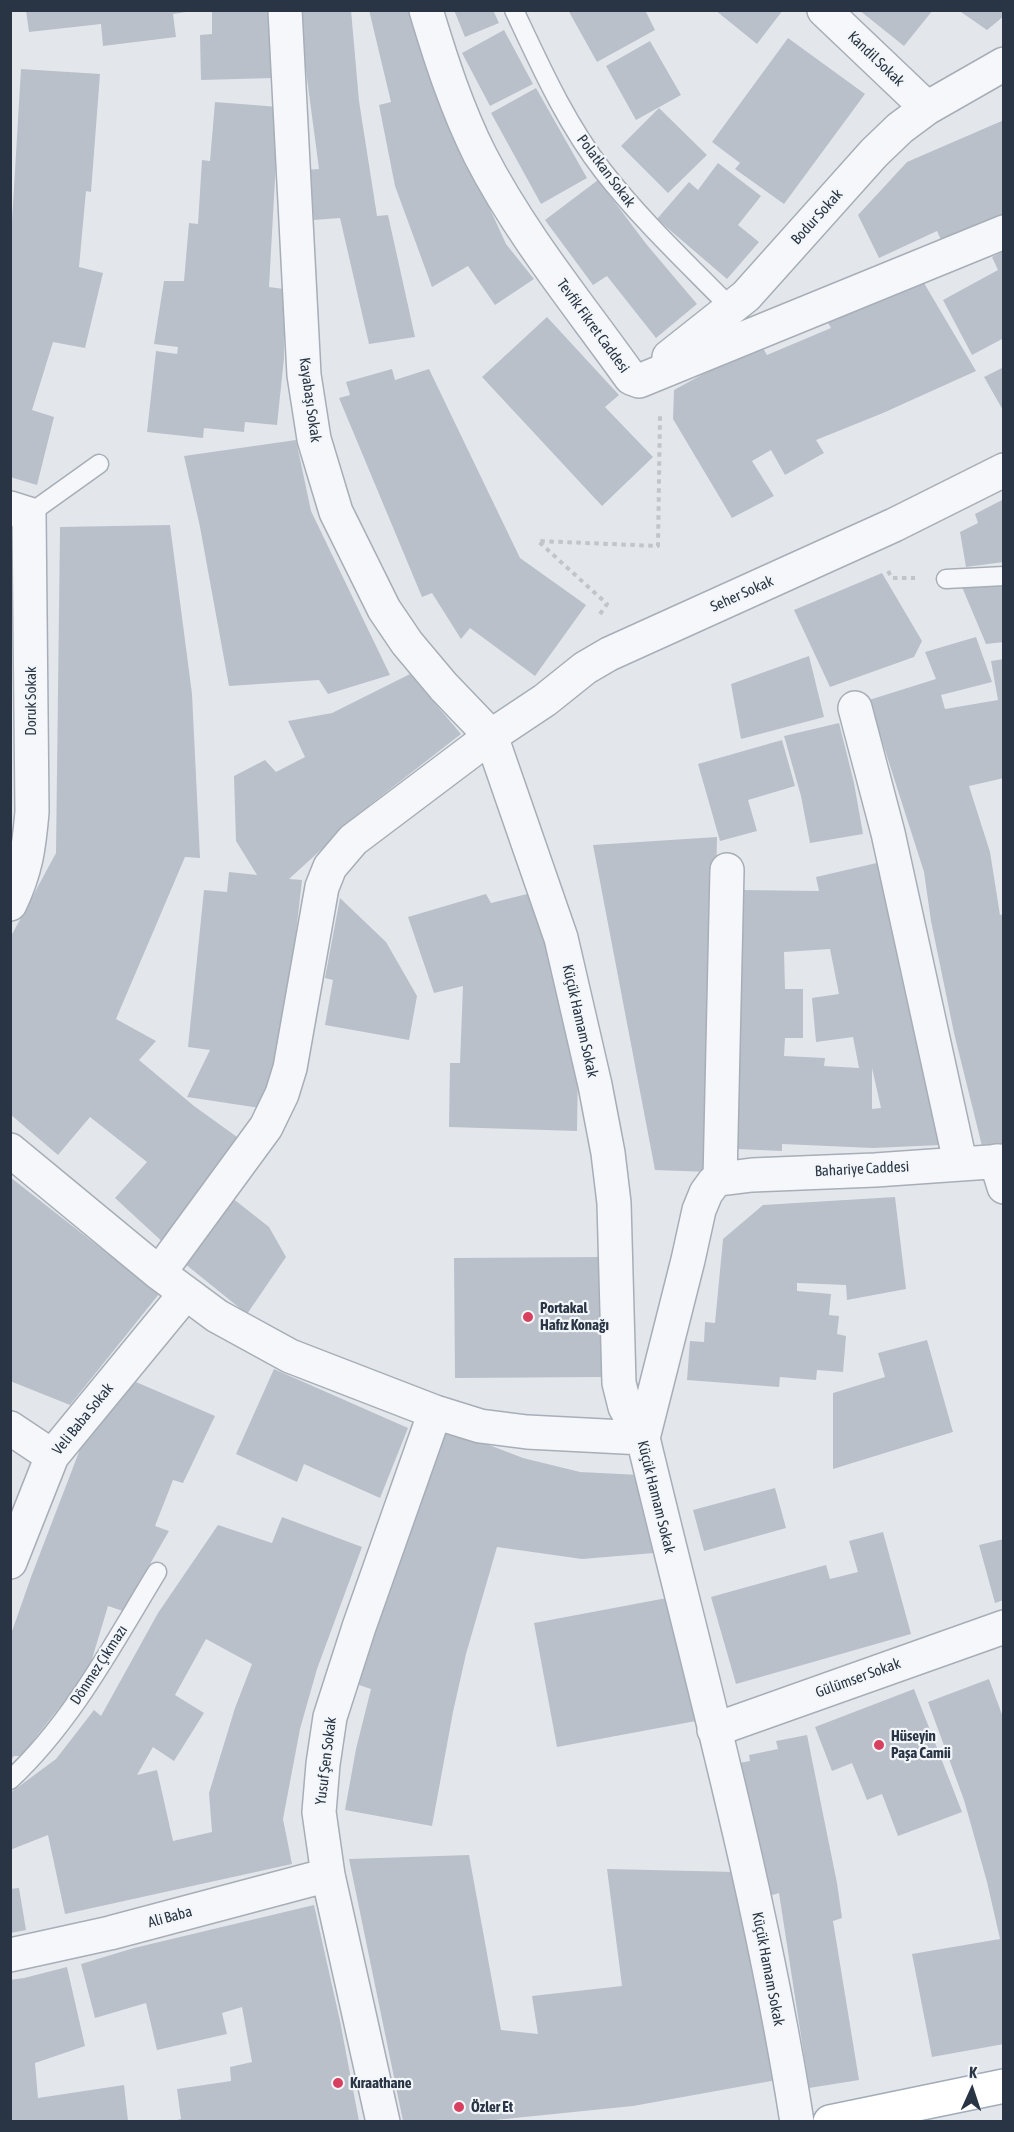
<!DOCTYPE html>
<html>
<head>
<meta charset="utf-8">
<style>
  body { margin:0 }
  #map { position:relative; width:1014px; height:2132px; overflow:hidden; background:#e3e7ec; font-family:"Asap Condensed",sans-serif }
  canvas { display:block }
  .frame { position:absolute; inset:0; border:12px solid #293545; pointer-events:none }
  .north { position:absolute; left:942px; top:2060px; width:60px; height:60px; -webkit-text-stroke:4px #f3f6f9; paint-order:stroke; rotate:3deg; font-size:16px; font-weight:700; line-height:24px; text-align:center; color:#293545 }
  .north::after { content:''; display:block; margin:auto; width:21px; height:27px; background:#293545; clip-path:polygon(50% 0,100% 100%,50% 72%,0 100%) }
</style>
</head>
<body>
<div id="map">
<canvas width="1014" height="2132"></canvas>
<div class="frame"></div>
<div class="north">K</div>
</div>
<script>
const ctx = document.querySelector('canvas').getContext('2d');
ctx.lineJoin = 'round';
function fillPath(path, color) { ctx.fillStyle = color; ctx.fill(path, 'evenodd'); }
function stroke(path, color, width, dash) { ctx.strokeStyle = color; ctx.lineWidth = width; ctx.lineCap = dash ? 'butt' : 'round'; ctx.setLineDash(dash || []); ctx.stroke(path); }
function write(font, color, halo, rows, align = 'center') {
  ctx.font = font + ' "Asap Condensed",sans-serif'; ctx.lineWidth = 4.5; ctx.setLineDash([]); ctx.textBaseline = 'middle'; ctx.strokeStyle = halo; ctx.fillStyle = color; for (const [text, x, y, turn = 0] of rows) {
    ctx.save(); ctx.translate(x, y); ctx.rotate((+turn || 0) * Math.PI / 180); ctx.textAlign = isNaN(turn) ? turn : align; if (halo) ctx.strokeText(text, 0, 0); ctx.fillText(text, 0, 0); ctx.restore();
  }
}
const building = new Path2D(`
  M 26,10 L 186,10 L 186,12 L 173,14 L 176,37 L 103,46 L 101,24 L 29,32 Z
  M 212,10 L 272,10 L 274,78 L 201,80 L 200,35 L 212,34 Z
  M 298,10 L 351,10 L 359,101 L 377,216 L 388,215 L 415,337 L 369,344 L 340,218 L 314,220 L 306,170 L 319,169 Z
  M 369,10 L 415,10 L 464,152 L 506,244 L 534,279 L 495,305 L 468,266 L 432,287 L 395,186 L 379,105 L 391,102 Z
  M 454,10 L 493,10 L 499,23 L 465,37 Z
  M 568,10 L 645,10 L 655,30 L 597,62 Z
  M 715,10 L 783,10 L 757,44 Z
  M 859,10 L 933,10 L 904,46 Z
  M 958,10 L 1004,10 L 1004,16 L 987,30 Z
  M 504,30 L 533,84 L 490,106 L 462,53 Z
  M 788,38 L 865,94 L 784,204 L 735,169 L 740,163 L 712,142 Z
  M 650,41 L 681,95 L 636,120 L 606,66 Z
  M 21,69 L 100,74 L 91,192 L 86,191 L 79,267 L 103,273 L 85,348 L 53,342 L 32,410 L 54,417 L 37,485 L 10,477 L 10,255 Z
  M 536,88 L 587,178 L 541,204 L 491,113 Z
  M 215,102 L 279,107 L 269,287 L 284,289 L 284,358 L 277,425 L 245,422 L 244,432 L 204,428 L 203,438 L 147,432 L 156,351 L 177,354 L 178,347 L 154,344 L 164,281 L 184,281 L 189,223 L 198,224 L 202,160 L 210,161 Z
  M 659,108 L 707,155 L 668,193 L 621,146 Z
  M 1004,120 L 1004,214 L 942,242 L 937,231 L 879,258 L 858,215 L 907,162 Z
  M 718,163 L 761,196 L 738,225 L 759,242 L 727,279 L 657,219 L 689,182 L 698,190 Z
  M 598,180 L 647,245 L 697,304 L 656,338 L 607,276 L 593,285 L 545,220 Z
  M 1004,251 L 1004,338 L 972,355 L 943,300 L 998,270 L 992,257 Z
  M 921,278 L 976,371 L 883,413 L 816,440 L 824,453 L 785,475 L 771,450 L 752,461 L 774,496 L 732,518 L 673,419 L 674,390 L 760,343 L 767,355 L 831,328 L 822,313 Z
  M 547,317 L 619,395 L 605,407 L 653,457 L 602,506 L 482,377 Z
  M 1004,367 L 1004,412 L 984,377 Z
  M 392,369 L 395,380 L 429,369 L 520,558 L 586,605 L 535,676 L 470,628 L 461,639 L 432,593 L 422,597 L 339,398 L 350,395 L 346,382 Z
  M 296,440 L 311,511 L 390,675 L 328,694 L 319,680 L 229,686 L 200,527 L 184,456 Z
  M 1004,499 L 1004,562 L 966,567 L 960,532 L 978,523 L 975,514 Z
  M 170,525 L 192,694 L 200,858 L 185,857 L 116,1019 L 156,1041 L 139,1060 L 194,1106 L 244,1142 L 167,1246 L 115,1198 L 147,1162 L 90,1117 L 58,1155 L 10,1114 L 10,938 L 56,853 L 60,527 Z
  M 882,573 L 922,641 L 914,657 L 830,687 L 794,610 Z
  M 1004,585 L 1004,642 L 986,644 L 962,587 Z
  M 976,637 L 992,682 L 941,695 L 945,709 L 998,700 L 991,661 L 1004,659 L 1004,713 L 1002,713 L 1004,722 L 1004,778 L 969,786 L 990,852 L 1000,915 L 1004,914 L 1004,1145 L 982,1146 L 954,1033 L 931,921 L 924,872 L 869,700 L 936,679 L 925,652 Z
  M 809,656 L 824,717 L 741,739 L 731,684 Z
  M 410,674 L 461,734 L 371,804 L 289,879 L 302,880 L 282,1057 L 260,1108 L 187,1097 L 210,1050 L 188,1047 L 204,890 L 227,892 L 229,872 L 257,875 L 236,841 L 234,776 L 265,760 L 276,772 L 305,757 L 288,721 L 332,713 Z
  M 839,723 L 854,783 L 863,834 L 810,843 L 801,796 L 784,736 Z
  M 782,740 L 795,786 L 748,800 L 757,831 L 720,841 L 698,764 Z
  M 717,837 L 710,1172 L 655,1170 L 593,845 Z
  M 881,862 L 940,1145 L 873,1148 L 782,1144 L 782,1151 L 737,1149 L 742,890 L 819,891 L 816,877 ZM 830,949 L 839,994 L 812,998 L 816,1042 L 853,1037 L 859,1068 L 824,1066 L 825,1058 L 784,1056 L 785,1038 L 803,1038 L 803,989 L 785,989 L 784,952 ZM 872,1068 L 881,1108 L 872,1109 Z
  M 531,893 L 552,963 L 578,1066 L 577,1131 L 449,1127 L 450,1063 L 460,1063 L 463,986 L 434,993 L 408,917 L 486,894 L 491,903 Z
  M 340,898 L 386,942 L 417,996 L 409,1040 L 325,1025 L 333,980 L 325,978 Z
  M 10,1177 L 159,1294 L 70,1405 L 10,1381 Z
  M 231,1197 L 269,1227 L 286,1257 L 247,1314 L 184,1263 Z
  M 895,1197 L 906,1289 L 847,1300 L 846,1285 L 797,1283 L 797,1291 L 831,1294 L 829,1315 L 839,1316 L 837,1334 L 846,1336 L 843,1372 L 817,1370 L 816,1380 L 780,1377 L 779,1387 L 687,1380 L 690,1341 L 704,1342 L 705,1322 L 715,1323 L 723,1239 L 763,1205 Z
  M 601,1257 L 601,1377 L 455,1378 L 454,1258 Z
  M 927,1340 L 953,1432 L 833,1469 L 833,1393 L 885,1377 L 878,1353 Z
  M 274,1369 L 408,1428 L 380,1498 L 304,1464 L 297,1482 L 236,1454 Z
  M 136,1382 L 215,1416 L 183,1483 L 173,1480 L 155,1526 L 169,1531 L 123,1611 L 108,1606 L 86,1679 L 80,1678 L 77,1685 L 32,1742 L 26,1756 L 14,1756 L 10,1761 L 10,1637 L 31,1577 L 82,1444 L 106,1414 Z
  M 440,1426 L 523,1458 L 580,1472 L 640,1475 L 654,1553 L 582,1559 L 497,1547 L 466,1654 L 453,1712 L 432,1826 L 345,1810 L 356,1749 L 371,1689 L 353,1683 Z
  M 775,1488 L 786,1528 L 704,1551 L 693,1510 Z
  M 282,1517 L 362,1547 L 317,1669 L 300,1729 L 283,1819 L 292,1864 L 65,1914 L 48,1835 L 10,1850 L 10,1793 L 56,1759 L 94,1710 L 101,1716 L 158,1613 L 218,1525 L 272,1543 ZM 206,1639 L 252,1664 L 235,1708 L 209,1793 L 212,1832 L 173,1841 L 157,1770 L 137,1775 L 153,1747 L 174,1761 L 204,1713 L 175,1695 Z
  M 883,1532 L 911,1634 L 736,1684 L 711,1597 L 826,1565 L 830,1579 L 858,1572 L 849,1541 Z
  M 1004,1539 L 1004,1600 L 995,1603 L 979,1545 Z
  M 672,1597 L 696,1721 L 557,1747 L 534,1623 Z
  M 989,1679 L 1004,1720 L 1004,2044 L 932,2057 L 912,1954 L 1000,1939 L 987,1882 L 964,1800 L 928,1702 Z
  M 914,1689 L 962,1812 L 898,1836 L 882,1794 L 867,1800 L 852,1763 L 832,1771 L 815,1727 Z
  M 807,1735 L 837,1883 L 842,1918 L 833,1921 L 859,2080 L 809,2088 L 779,1893 L 766,1897 L 739,1763 L 750,1761 L 749,1755 L 778,1749 L 776,1741 Z
  M 469,1855 L 501,2030 L 538,2034 L 532,1996 L 622,1986 L 607,1869 L 737,1872 L 777,2080 L 633,2106 L 485,2121 L 403,2121 L 349,1859 Z
  M 19,1888 L 26,1930 L 10,1933 L 10,1889 Z
  M 314,1905 L 340,2021 L 359,2121 L 173,2121 L 181,2119 L 177,2089 L 231,2081 L 230,2067 L 252,2062 L 242,2007 L 222,2013 L 227,2034 L 157,2050 L 146,2003 L 95,2018 L 81,1964 L 134,1948 Z
  M 67,1967 L 85,2046 L 35,2063 L 38,2098 L 124,2085 L 128,2121 L 10,2121 L 10,1980 L 24,1978 Z`);
const path = new Path2D(`
  M 888,571 L 892,578 L 915,578
  M 600,614 L 607,604 L 538,541 L 658,546 L 660,415`);
const service = new Path2D(`
  M 514,10 C 540,65 565,122 603,171 C 641,220 687,263 731,308
  M 29,514 L 99,464
  M 946,579 L 1004,576
  M 10,1780 C 73,1721 113,1644 157,1572`);
const minor = new Path2D(`
  M 285,10 L 304,375 L 314,439 L 336,512 L 384,609 L 407,643 L 444,687 L 491,736 L 561,938 L 595,1085 L 608,1153 L 614,1203 L 619,1383 L 625,1407 L 643,1438 C 697,1663 761,1892 797,2122
  M 426,10 C 441,60 457,109 480,155 C 521,235 579,305 631,378 L 639,381 L 1004,232
  M 824,10 L 927,108
  M 669,357 L 746,296 L 874,153 L 900,128 L 927,108 L 1004,64
  M 10,508 L 29,514 L 32,812 C 29,847 26,871 10,904
  M 855,708 L 888,833 L 960,1162
  M 10,1150 L 159,1273 L 217,1316 L 290,1356 L 435,1412 L 480,1426 L 527,1432 L 643,1438 L 688,1260 L 699,1210 L 706,1193 L 714,1182 L 720,1179 L 752,1175 L 875,1170 L 1004,1161
  M 996,1161 L 1004,1187
  M 720,1179 L 727,870
  M 159,1273 L 266,1127 L 282,1094 L 290,1068 L 322,887 L 330,867 L 353,840 L 491,736 L 545,700 L 585,668 L 609,654 L 894,525 L 1004,470
  M 10,1428 L 52,1456
  M 10,1562 L 52,1456 L 186,1293
  M 714,1730 L 1004,1627
  M 10,1955 L 110,1933 L 328,1875
  M 383,2122 L 328,1875 L 319,1812 L 323,1764 L 330,1717 L 359,1627 L 435,1412`);
const primary = new Path2D(`
  M 830,2122 L 1004,2086`);
const markers = [
  [528,1317,6,"#d84060"],
  [879,1745,6,"#d84060"],
  [338,2083,6,"#d84060"],
  [459,2107,6,"#d84060"]
];
const streetNames = [
  ["Kandil Sokak",876,59,44],
  ["Polatkan Sokak",606,171,53],
  ["Bodur Sokak",817,217,-48],
  ["Tevfik Fikret Caddesi",593,326,54],
  ["Kayabaşı Sokak",310,400,82],
  ["Seher Sokak",742,594,-24],
  ["Doruk Sokak",31,701,-90],
  ["Küçük Hamam Sokak",580,1021,77],
  ["Bahariye Caddesi",862,1169,-3],
  ["Veli Baba Sokak",83,1419,-51],
  ["Küçük Hamam Sokak",656,1497,76],
  ["Dönmez Çıkmazı",99,1665,-57],
  ["Gülümser Sokak",858,1678,-20],
  ["Yusuf Şen Sokak",326,1761,-83],
  ["Ali Baba",170,1917,-15],
  ["Küçük Hamam Sokak",768,1969,79]
];
const poiNames = [
  ["Portakal",540,1308],
  ["Hafız Konağı",540,1325],
  ["Hüseyin",891,1736],
  ["Paşa Camii",891,1753],
  ["Kıraathane",350,2083],
  ["Özler Et",471,2107]
];
fillPath(building, '#b9c0ca');
stroke(service, '#a7aeb7', 21);
stroke(minor, '#a7aeb7', 36);
stroke(primary, '#a1acb8', 36);
stroke(path, '#c1c5cb', 4, [4.5, 4.5]);
stroke(service, '#f6f7fa', 18);
stroke(minor, '#f6f7fa', 33);
stroke(primary, '#fff', 33);
for (const [x, y, r, color] of markers) { const dot = new Path2D(); dot.arc(x, y, r, 0, 2 * Math.PI); ctx.fillStyle = color; ctx.fill(dot); stroke(dot, '#f3f6f9', 2); }
write('15px', '#293545', '#f3f6f9', streetNames);
write('bold 15px', '#293545', '#f3f6f9', poiNames, 'left');
</script>
</body>
</html>
